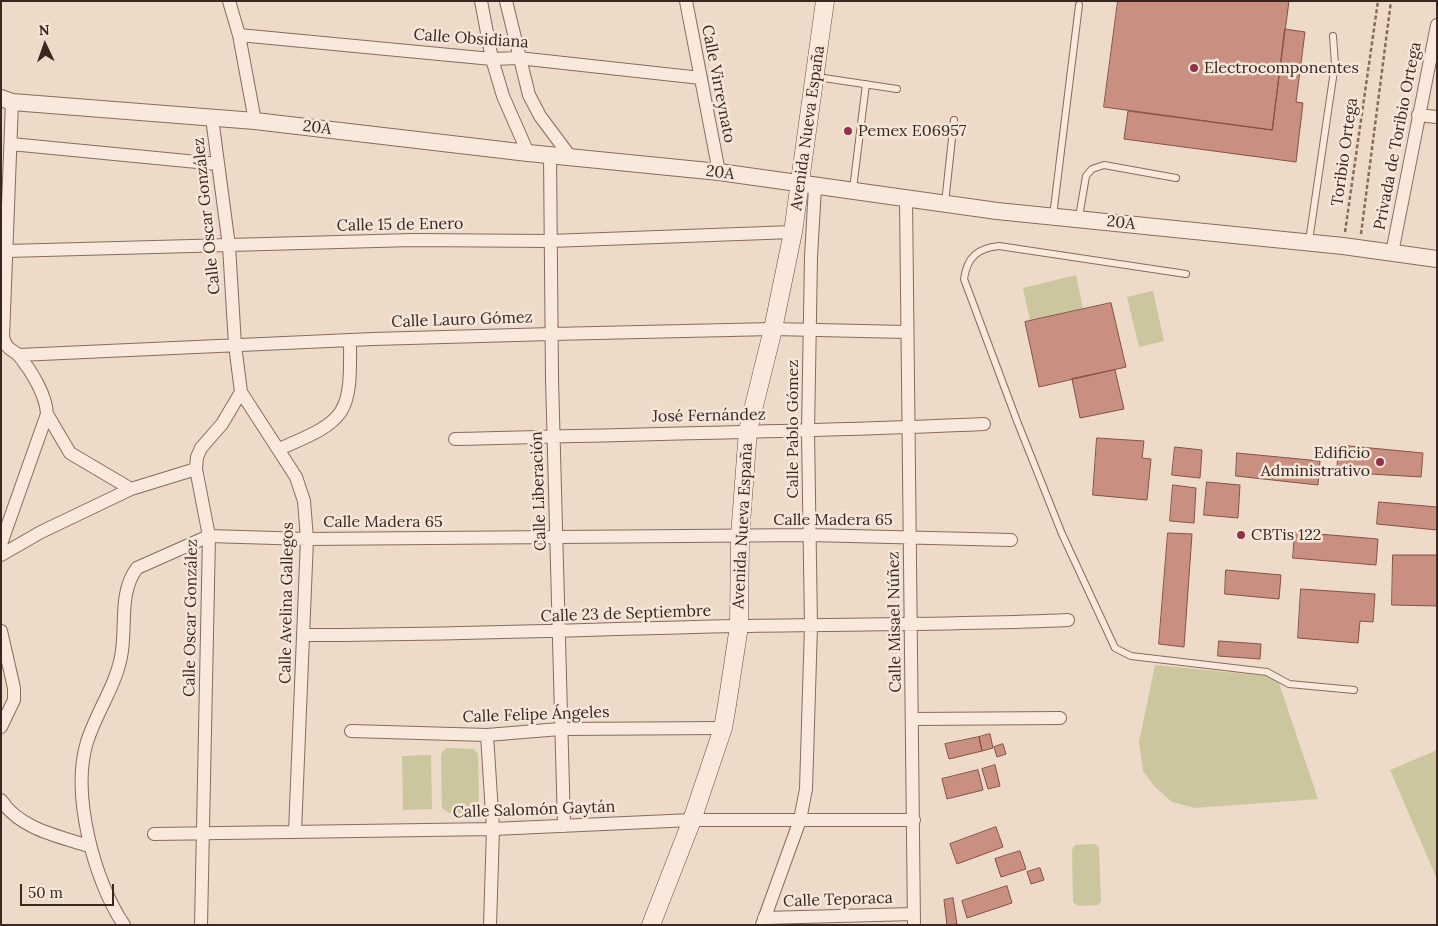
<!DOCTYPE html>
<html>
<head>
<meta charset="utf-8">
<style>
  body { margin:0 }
  #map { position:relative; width:1438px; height:926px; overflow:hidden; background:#eddac9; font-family:Lora,serif }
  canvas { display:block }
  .frame { position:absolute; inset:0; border:2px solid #392721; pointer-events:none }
  .north { position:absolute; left:20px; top:20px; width:50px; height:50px; -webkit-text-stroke:4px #f4e6d8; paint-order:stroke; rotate:357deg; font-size:14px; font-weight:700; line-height:20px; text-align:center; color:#392721 }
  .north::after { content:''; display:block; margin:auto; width:18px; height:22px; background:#392721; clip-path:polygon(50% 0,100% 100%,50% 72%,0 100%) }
  .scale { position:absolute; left:20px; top:884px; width:94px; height:22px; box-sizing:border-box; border:2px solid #392721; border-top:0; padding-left:6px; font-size:15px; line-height:18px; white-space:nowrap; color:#392721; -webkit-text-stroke:4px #f4e6d8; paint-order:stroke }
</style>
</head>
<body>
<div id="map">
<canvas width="1438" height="926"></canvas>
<div class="frame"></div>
<div class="north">N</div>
<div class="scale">50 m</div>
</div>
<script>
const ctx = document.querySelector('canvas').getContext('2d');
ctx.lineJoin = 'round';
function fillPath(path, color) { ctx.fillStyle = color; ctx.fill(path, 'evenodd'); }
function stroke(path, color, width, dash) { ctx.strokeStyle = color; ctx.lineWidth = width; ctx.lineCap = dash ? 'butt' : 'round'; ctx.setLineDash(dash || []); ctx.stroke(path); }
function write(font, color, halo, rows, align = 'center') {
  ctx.font = font + ' Lora,serif'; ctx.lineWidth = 5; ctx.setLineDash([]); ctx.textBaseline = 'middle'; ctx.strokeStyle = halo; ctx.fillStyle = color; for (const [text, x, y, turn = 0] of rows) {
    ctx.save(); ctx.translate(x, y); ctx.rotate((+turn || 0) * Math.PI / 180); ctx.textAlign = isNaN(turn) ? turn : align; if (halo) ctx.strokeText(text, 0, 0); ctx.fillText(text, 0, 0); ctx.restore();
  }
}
const green = new Path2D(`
  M 1076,275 L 1083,309 L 1030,321 L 1023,288 Z
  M 1153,291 L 1164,341 L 1139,347 L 1127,297 Z
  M 1155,665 L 1277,677 L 1318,799 L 1195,808 L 1172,802 L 1155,787 L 1143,771 L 1139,742 Z
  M 446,748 L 474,749 L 478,754 L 479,806 L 475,812 L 449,813 L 442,808 L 441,754 Z
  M 1437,750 L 1437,879 L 1390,770 Z
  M 431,755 L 432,809 L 403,810 L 402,756 Z
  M 1095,844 L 1099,848 L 1101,902 L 1098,905 L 1078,906 L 1073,902 L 1072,850 L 1075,845 Z`);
const building = new Path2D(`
  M 1118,1 L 1289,1 L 1272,130 L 1104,107 Z
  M 1285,29 L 1305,32 L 1296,102 L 1303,103 L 1296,162 L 1124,139 L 1128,111 L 1272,130 Z
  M 1111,303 L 1126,367 L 1039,387 L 1025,322 Z
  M 1115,370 L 1124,409 L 1080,418 L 1072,379 Z
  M 1097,438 L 1144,441 L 1142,458 L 1151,459 L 1147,500 L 1093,495 Z
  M 1339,445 L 1423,453 L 1421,477 L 1337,472 Z
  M 1175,447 L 1202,450 L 1200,478 L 1172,475 Z
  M 1237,453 L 1320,461 L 1318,485 L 1236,476 Z
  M 1207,482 L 1240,485 L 1238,518 L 1204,515 Z
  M 1173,485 L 1196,488 L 1194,523 L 1170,521 Z
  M 1379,502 L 1437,507 L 1437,530 L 1377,524 Z
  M 1295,532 L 1378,539 L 1376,565 L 1293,558 Z
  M 1168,533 L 1192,534 L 1184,647 L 1159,644 Z
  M 1393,555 L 1437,555 L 1437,606 L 1392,605 Z
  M 1226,570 L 1281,575 L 1279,599 L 1225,594 Z
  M 1301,589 L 1375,594 L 1373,622 L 1360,621 L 1358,643 L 1298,638 Z
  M 1219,641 L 1261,644 L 1260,659 L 1218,656 Z
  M 990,734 L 993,748 L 982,751 L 979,737 Z
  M 979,737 L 982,751 L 949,759 L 945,744 Z
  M 1003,744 L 1006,754 L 997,757 L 994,747 Z
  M 995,765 L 1000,786 L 988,789 L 982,769 Z
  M 978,770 L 983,790 L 947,799 L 942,779 Z
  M 996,827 L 1003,847 L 957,864 L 950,844 Z
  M 1020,851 L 1026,869 L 1001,877 L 995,859 Z
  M 1040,868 L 1044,880 L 1031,884 L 1027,872 Z
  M 1007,886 L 1012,903 L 967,918 L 962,901 Z
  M 953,898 L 957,924 L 947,925 L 944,900 Z`);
const path = new Path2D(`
  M 1345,232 L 1378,1
  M 1361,234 L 1391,1`);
const service = new Path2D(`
  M 817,77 L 897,89
  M 853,189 L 866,84
  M 945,203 L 954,120
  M 1053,216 L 1079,5
  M 1079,217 L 1086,176 L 1092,169 L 1104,165 L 1176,178
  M 1309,241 L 1335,64 L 1333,36
  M 1186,274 L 999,246 C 978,248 967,257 964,279 L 1017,421 L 1062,534 L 1115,648 L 1131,656 L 1267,672 L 1289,684 L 1354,690`);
const minor = new Path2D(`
  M 229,1 L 239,35 L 255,121
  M 481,1 L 492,59 L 503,96 L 528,153
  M 506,1 L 529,95 L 540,116 L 569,155
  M 686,1 L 719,172
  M 239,35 L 492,59 L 518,58 L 701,78
  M 1418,115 L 1437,117
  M 11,144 L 218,164
  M 550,155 L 552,378 L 564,826
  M 906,198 L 914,925
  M 7,251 L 413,240 L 550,241 L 793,232
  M 1392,253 L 1437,25
  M 19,355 L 373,339 L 552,334 L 773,329 L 906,332
  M 241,392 L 296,477 L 304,501 L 307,539 L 295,832
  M 47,414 L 70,453 L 131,489
  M 455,439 C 631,434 808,432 984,424
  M 279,449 C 348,420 351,415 350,340
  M 1,544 L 47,414 C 46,395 32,372 20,357 C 13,348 7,352 3,337 L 12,102
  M 1,555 L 41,532 L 131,489 L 196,469
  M 1,631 L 14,688 L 14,700 L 1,727
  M 304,635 C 449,635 593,629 738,626 C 848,624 958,625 1068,620
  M 913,719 L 1060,718
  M 351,731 L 487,735 L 560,729 L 723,728
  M 487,735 L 493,829 L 490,925
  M 1,800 C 20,829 58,836 89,846
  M 154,834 L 493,829 L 692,820 L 914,820
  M 764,918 L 914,914
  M 124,925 C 94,881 71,794 87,742 C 96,713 115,687 121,657 C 127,628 118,593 137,568 L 209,536 L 307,539 L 810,535 L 1011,540
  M 201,925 L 209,536 L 196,469 L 197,457 L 201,448 L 222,424 L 241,392 L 235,345 L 229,246 L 212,118
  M 762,925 L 800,820 L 806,789 L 811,626 L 808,432 L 811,257 L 815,187`);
const tertiary = new Path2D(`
  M 1,98 L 12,102 L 255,121 L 528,153 L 719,172 L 997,211 L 1343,246 L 1437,259`);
const secondary = new Path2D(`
  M 651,925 L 692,820 L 723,728 L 727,705 L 739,626 L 740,536 L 748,430 L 773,329 L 793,232 L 825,1`);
const markers = [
  [1194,68,5,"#943148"],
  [848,131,5,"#943148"],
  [1380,462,5,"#943148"],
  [1241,535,5,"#943148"]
];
const streetNames = [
  ["Calle Obsidiana",471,39,4],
  ["Calle Virreynato",718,84,79],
  ["20A",317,128,7],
  ["Avenida Nueva España",808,128,-82],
  ["Privada de Toribio Ortega",1398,136,-79],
  ["Toribio Ortega",1345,152,-82],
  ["20A",720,173,7],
  ["Calle Oscar González",207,216,-96],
  ["20A",1121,223,6],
  ["Calle 15 de Enero",400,225,-1],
  ["Calle Lauro Gómez",462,320,-2],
  ["José Fernández",709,416,-1],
  ["Calle Pablo Gómez",793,429,-90],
  ["Calle Liberación",539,491,-92],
  ["Calle Madera 65",833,520],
  ["Calle Madera 65",383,522],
  ["Avenida Nueva España",743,526,-87],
  ["Calle Avelina Gallegos",287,603,-89],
  ["Calle 23 de Septiembre",626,614,-2],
  ["Calle Oscar González",191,618,-89],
  ["Calle Misael Núñez",895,622,-91],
  ["Calle Felipe Ángeles",536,715,-2],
  ["Calle Salomón Gaytán",534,810,-2],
  ["Calle Teporaca",838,900,-2]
];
const poiNames = [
  ["Electrocomponentes",1204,68],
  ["Pemex E06957",858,131],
  ["Edificio",1370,453,"right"],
  ["Administrativo",1370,471,"right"],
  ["CBTis 122",1251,535]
];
fillPath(green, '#cbc69d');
fillPath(building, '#c98f81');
stroke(building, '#865145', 1);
stroke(service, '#886b5e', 8);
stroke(minor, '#886b5e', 14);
stroke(tertiary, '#886b5e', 18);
stroke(secondary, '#6a4d41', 19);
stroke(path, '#886b5e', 2.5, [4, 2.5]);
stroke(service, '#f8e9dc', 6);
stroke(minor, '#f8e9dc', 12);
stroke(tertiary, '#f8e9dc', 16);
stroke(secondary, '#f8e9dc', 18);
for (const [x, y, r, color] of markers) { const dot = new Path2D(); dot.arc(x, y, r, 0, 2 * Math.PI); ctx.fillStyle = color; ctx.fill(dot); stroke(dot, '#f4e6d8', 2); }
write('16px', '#392721', '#f4e6d8', streetNames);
write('16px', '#392721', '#f4e6d8', poiNames, 'left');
</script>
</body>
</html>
